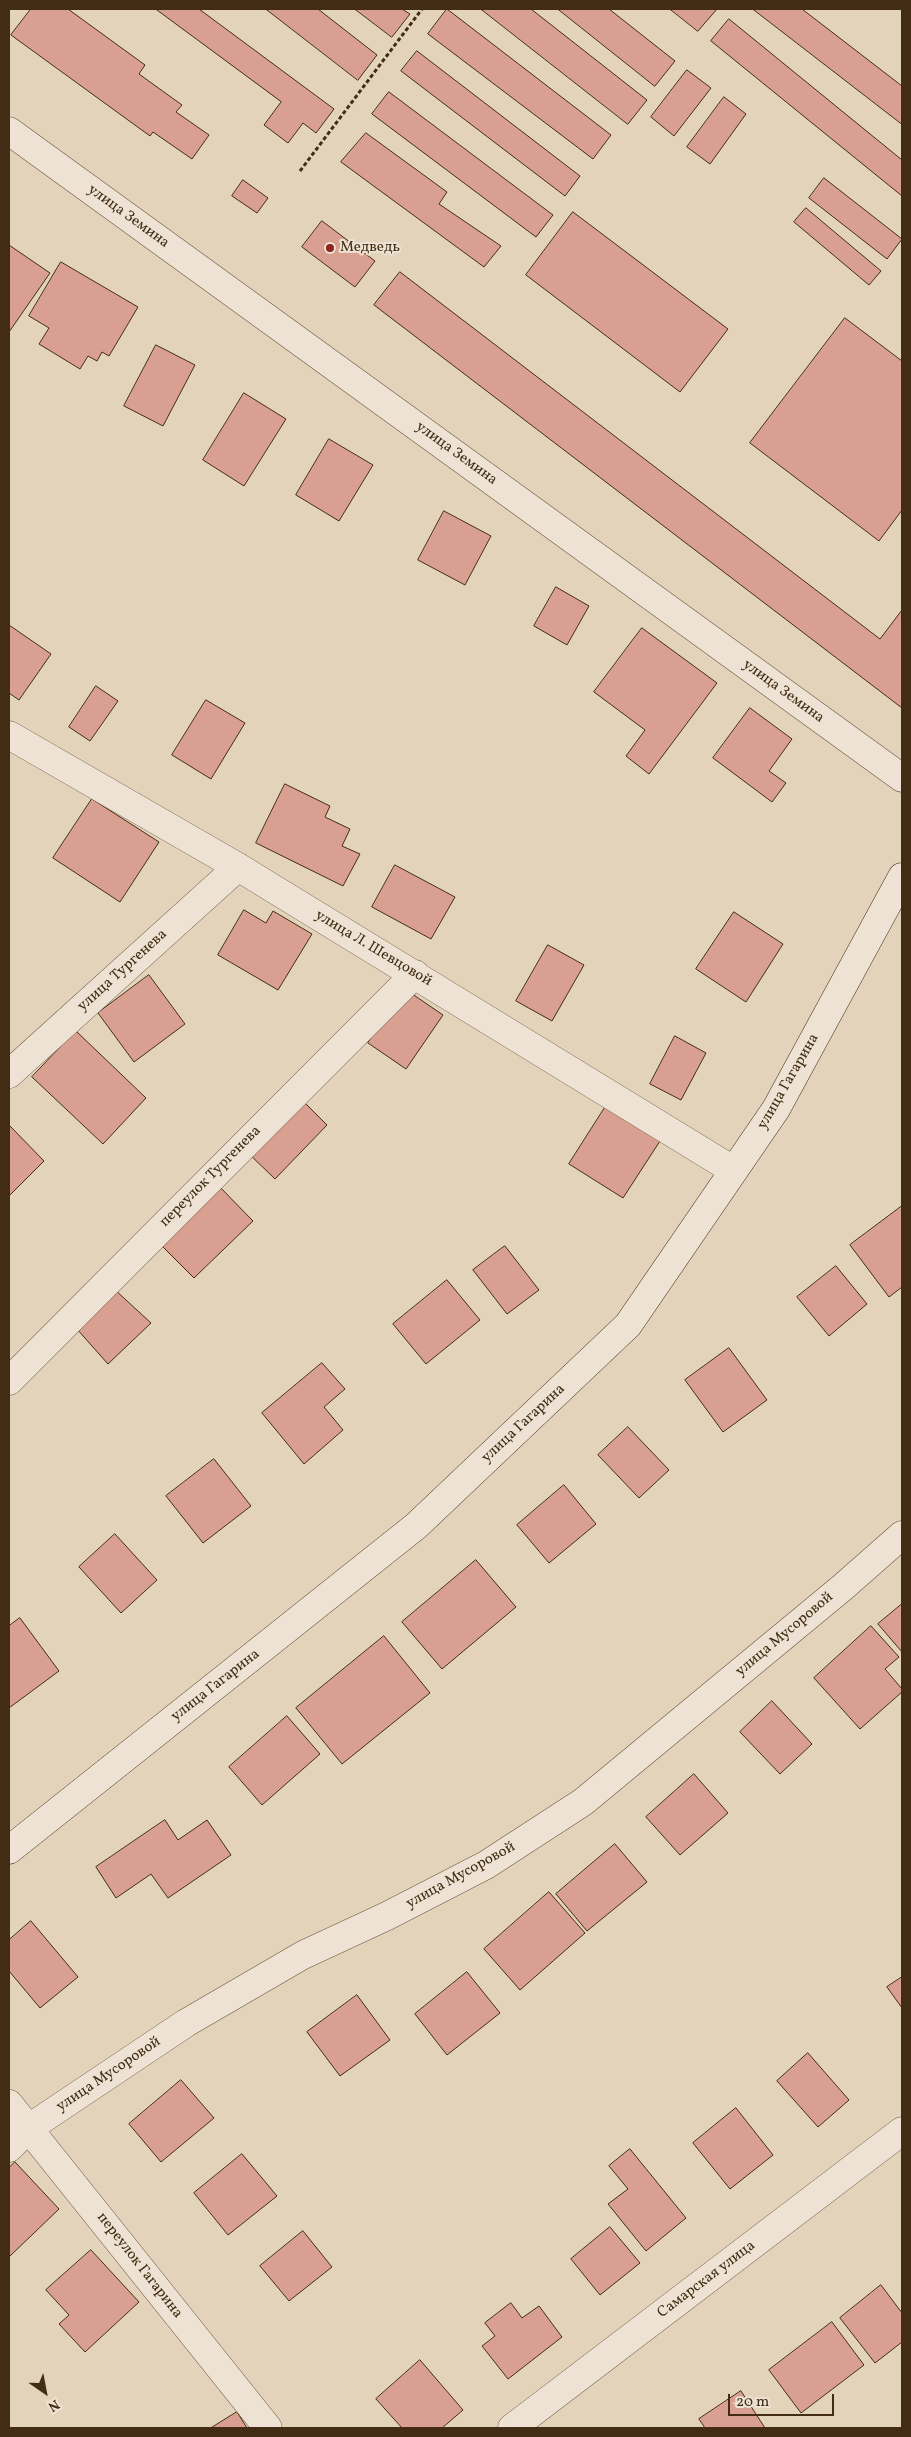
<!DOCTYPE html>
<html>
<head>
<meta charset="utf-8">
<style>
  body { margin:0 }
  #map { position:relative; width:911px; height:2437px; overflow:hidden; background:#e3d3bb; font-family:Vollkorn,serif }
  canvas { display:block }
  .frame { position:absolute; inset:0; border:10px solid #422d14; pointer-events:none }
  .north { position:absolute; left:20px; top:2367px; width:50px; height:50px; -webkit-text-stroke:4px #ede2d3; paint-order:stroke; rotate:147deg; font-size:14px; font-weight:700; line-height:20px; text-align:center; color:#422d14 }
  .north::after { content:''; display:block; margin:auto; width:18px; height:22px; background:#422d14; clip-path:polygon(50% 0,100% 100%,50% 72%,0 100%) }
  .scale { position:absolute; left:728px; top:2394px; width:106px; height:22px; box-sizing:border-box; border:2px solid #422d14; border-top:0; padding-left:6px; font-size:15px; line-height:18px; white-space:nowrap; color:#422d14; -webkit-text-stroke:4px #ede2d3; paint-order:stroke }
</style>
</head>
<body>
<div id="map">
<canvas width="911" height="2437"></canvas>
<div class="frame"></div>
<div class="north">N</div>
<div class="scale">20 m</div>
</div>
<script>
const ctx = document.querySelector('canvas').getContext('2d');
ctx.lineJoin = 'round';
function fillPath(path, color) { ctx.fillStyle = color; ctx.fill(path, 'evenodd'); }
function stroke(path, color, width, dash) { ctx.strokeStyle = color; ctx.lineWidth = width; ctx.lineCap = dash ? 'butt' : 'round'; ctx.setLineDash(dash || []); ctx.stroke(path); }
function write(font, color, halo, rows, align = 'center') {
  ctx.font = font + ' Vollkorn,serif'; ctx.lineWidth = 4; ctx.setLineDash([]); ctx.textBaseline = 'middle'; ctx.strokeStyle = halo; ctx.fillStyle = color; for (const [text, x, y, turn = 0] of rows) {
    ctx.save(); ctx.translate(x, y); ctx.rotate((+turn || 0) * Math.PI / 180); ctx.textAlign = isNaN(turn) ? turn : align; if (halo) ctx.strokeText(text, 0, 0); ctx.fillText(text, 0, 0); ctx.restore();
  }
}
const building = new Path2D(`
  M 31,9 L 68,9 L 145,65 L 139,74 L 182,105 L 176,112 L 209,135 L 192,159 L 153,132 L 150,136 L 11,35 Z
  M 156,9 L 199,9 L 334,109 L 316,133 L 303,123 L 288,143 L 264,125 L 281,102 Z
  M 266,9 L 318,9 L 377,55 L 358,80 Z
  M 355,9 L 402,9 L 410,14 L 392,37 Z
  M 447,9 L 611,135 L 593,159 L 428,34 Z
  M 481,9 L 531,9 L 647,100 L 628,124 Z
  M 558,9 L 609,9 L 675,61 L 655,86 Z
  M 670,9 L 717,9 L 698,31 Z
  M 753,9 L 802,9 L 902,86 L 902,124 Z
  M 729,19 L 902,160 L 902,196 L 711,41 Z
  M 417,51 L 580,176 L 565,196 L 401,71 Z
  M 687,70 L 711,88 L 674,136 L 651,117 Z
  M 389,92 L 553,215 L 536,237 L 372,114 Z
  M 724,97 L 746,114 L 710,164 L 687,147 Z
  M 366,133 L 447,192 L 439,204 L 501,246 L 484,267 L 341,162 Z
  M 824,178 L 902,239 L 887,259 L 809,198 Z
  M 243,180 L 268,198 L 257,213 L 232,196 Z
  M 806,208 L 881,271 L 869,285 L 794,222 Z
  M 573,212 L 728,329 L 680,392 L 526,275 Z
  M 322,221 L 375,261 L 355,287 L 302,247 Z
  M 9,245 L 50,273 L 9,332 Z
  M 61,262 L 138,307 L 109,356 L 102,352 L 97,361 L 88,356 L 80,369 L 39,344 L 49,328 L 29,316 Z
  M 400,272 L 880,639 L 902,610 L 902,708 L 374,305 Z
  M 845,318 L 902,361 L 902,510 L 879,541 L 750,443 Z
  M 156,345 L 195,365 L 163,426 L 124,406 Z
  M 244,393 L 286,419 L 244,486 L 203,460 Z
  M 329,439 L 373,465 L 339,521 L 296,495 Z
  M 444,511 L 491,536 L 465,585 L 418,560 Z
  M 556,587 L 589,606 L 567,645 L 534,626 Z
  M 9,625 L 51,654 L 19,700 L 9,693 Z
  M 642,628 L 717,683 L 649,774 L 626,756 L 645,730 L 594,692 Z
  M 96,686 L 118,701 L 90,741 L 69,727 Z
  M 206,700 L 245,723 L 211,779 L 172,755 Z
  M 750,708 L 792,739 L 769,771 L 786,783 L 772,802 L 713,758 Z
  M 285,784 L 330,806 L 325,817 L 350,829 L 342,846 L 360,854 L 343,886 L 256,843 Z
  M 92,799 L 159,842 L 120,902 L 53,858 Z
  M 395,865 L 455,897 L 431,939 L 372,907 Z
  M 244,910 L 266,923 L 273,911 L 312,934 L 278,990 L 218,955 Z
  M 734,912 L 783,944 L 746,1002 L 696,969 Z
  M 548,945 L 584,965 L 552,1021 L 516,1001 Z
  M 149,975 L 185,1024 L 134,1062 L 98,1013 Z
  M 405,989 L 443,1015 L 406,1069 L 368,1043 Z
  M 76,1031 L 146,1098 L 103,1144 L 32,1077 Z
  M 675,1036 L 706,1053 L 681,1100 L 650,1084 Z
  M 298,1096 L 327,1125 L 275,1179 L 245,1150 Z
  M 606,1106 L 660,1141 L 623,1198 L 569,1164 Z
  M 9,1125 L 44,1161 L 9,1196 Z
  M 215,1182 L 253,1221 L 194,1278 L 156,1240 Z
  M 902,1206 L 902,1287 L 889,1297 L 850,1245 Z
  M 505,1246 L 539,1290 L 507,1314 L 473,1270 Z
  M 836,1266 L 867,1304 L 829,1336 L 797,1297 Z
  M 447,1280 L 480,1320 L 426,1364 L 393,1324 Z
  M 113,1288 L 151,1323 L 108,1364 L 76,1328 Z
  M 729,1348 L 767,1400 L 723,1432 L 685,1380 Z
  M 322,1363 L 345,1389 L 324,1407 L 343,1430 L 304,1464 L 262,1413 Z
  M 628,1427 L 669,1470 L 639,1498 L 598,1455 Z
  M 214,1459 L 251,1506 L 203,1543 L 166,1496 Z
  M 564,1485 L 596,1524 L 549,1563 L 517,1525 Z
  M 115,1534 L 157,1580 L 121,1613 L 79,1567 Z
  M 476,1560 L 516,1607 L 442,1669 L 402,1622 Z
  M 902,1604 L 902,1652 L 878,1624 Z
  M 20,1618 L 59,1671 L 9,1708 L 9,1626 Z
  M 871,1626 L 899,1657 L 885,1669 L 902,1689 L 902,1692 L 860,1729 L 814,1678 Z
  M 384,1636 L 430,1693 L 342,1764 L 296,1708 Z
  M 772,1701 L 812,1744 L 780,1774 L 740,1732 Z
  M 287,1716 L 320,1754 L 262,1805 L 229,1767 Z
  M 694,1774 L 728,1813 L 680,1855 L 646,1817 Z
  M 165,1820 L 178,1840 L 207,1820 L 231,1855 L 168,1898 L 151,1874 L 116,1898 L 96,1867 Z
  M 615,1844 L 647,1882 L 587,1931 L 556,1894 Z
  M 549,1892 L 585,1933 L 520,1990 L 484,1949 Z
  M 31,1921 L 78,1977 L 40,2008 L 9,1971 L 9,1940 Z
  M 467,1972 L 500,2013 L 447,2055 L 415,2014 Z
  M 902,1977 L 902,2008 L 887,1987 Z
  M 357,1995 L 390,2040 L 340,2076 L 307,2032 Z
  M 808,2053 L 849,2100 L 818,2127 L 777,2081 Z
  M 181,2080 L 214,2118 L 161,2162 L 129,2124 Z
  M 736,2108 L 773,2155 L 730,2189 L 693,2143 Z
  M 630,2149 L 686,2218 L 646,2251 L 608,2204 L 628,2189 L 609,2166 Z
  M 242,2154 L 277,2196 L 228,2235 L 194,2193 Z
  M 15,2162 L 59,2209 L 9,2257 L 9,2168 Z
  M 610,2227 L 640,2263 L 600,2295 L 571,2259 Z
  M 303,2231 L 332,2267 L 289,2301 L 260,2266 Z
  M 91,2250 L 139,2302 L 85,2352 L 59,2324 L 69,2315 L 46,2290 Z
  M 881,2285 L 902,2313 L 902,2342 L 875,2363 L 840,2318 Z
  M 511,2303 L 522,2318 L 539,2306 L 562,2337 L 508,2379 L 482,2346 L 495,2336 L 485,2323 Z
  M 832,2322 L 864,2365 L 801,2413 L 769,2370 Z
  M 420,2360 L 463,2410 L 442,2428 L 402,2428 L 376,2399 Z
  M 741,2391 L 765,2428 L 705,2428 L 699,2419 Z
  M 237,2412 L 247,2428 L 211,2428 Z`);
const path = new Path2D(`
  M 300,171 L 422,9`);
const minor = new Path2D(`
  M 9,131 L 902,778
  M 9,735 L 238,867 L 733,1170
  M 9,1074 L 238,867
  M 9,1381 L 415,974
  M 9,2104 L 268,2428
  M 9,2148 L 29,2128 L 186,2023 L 303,1955 L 387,1916 L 486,1865 L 583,1802 L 843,1587 L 902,1535
  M 512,2428 L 902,2131`);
const secondary = new Path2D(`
  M 9,1850 L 416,1526 L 628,1325 L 776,1109 L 902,877`);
const markers = [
  [330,248,5,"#8f2418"]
];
const streetNames = [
  ["улица Земина",128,217,36],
  ["улица Земина",456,454,36],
  ["улица Земина",783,692,36],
  ["улица Л. Шевцовой",373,949,31],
  ["улица Тургенева",123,971,-42],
  ["улица Гагарина",789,1082,-60],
  ["переулок Тургенева",211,1177,-45],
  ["улица Гагарина",524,1424,-43],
  ["улица Мусоровой",785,1635,-40],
  ["улица Гагарина",216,1686,-38],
  ["улица Мусоровой",461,1876,-29],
  ["улица Мусоровой",109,2075,-34],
  ["переулок Гагарина",139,2266,52],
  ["Самарская улица",707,2280,-37]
];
const poiNames = [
  ["Медведь",340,248]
];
fillPath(building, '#d9a092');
stroke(building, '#422d14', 1);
stroke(minor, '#6a563e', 29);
stroke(secondary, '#422d14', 29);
stroke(path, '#422d14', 3, [4, 2.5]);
stroke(minor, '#ede2d3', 28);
stroke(secondary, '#ede2d3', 28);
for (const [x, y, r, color] of markers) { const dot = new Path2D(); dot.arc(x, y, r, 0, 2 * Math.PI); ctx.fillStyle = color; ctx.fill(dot); stroke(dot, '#ede2d3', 2); }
write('15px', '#422d14', '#ede2d3', streetNames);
write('15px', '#422d14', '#ede2d3', poiNames, 'left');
</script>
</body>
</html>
